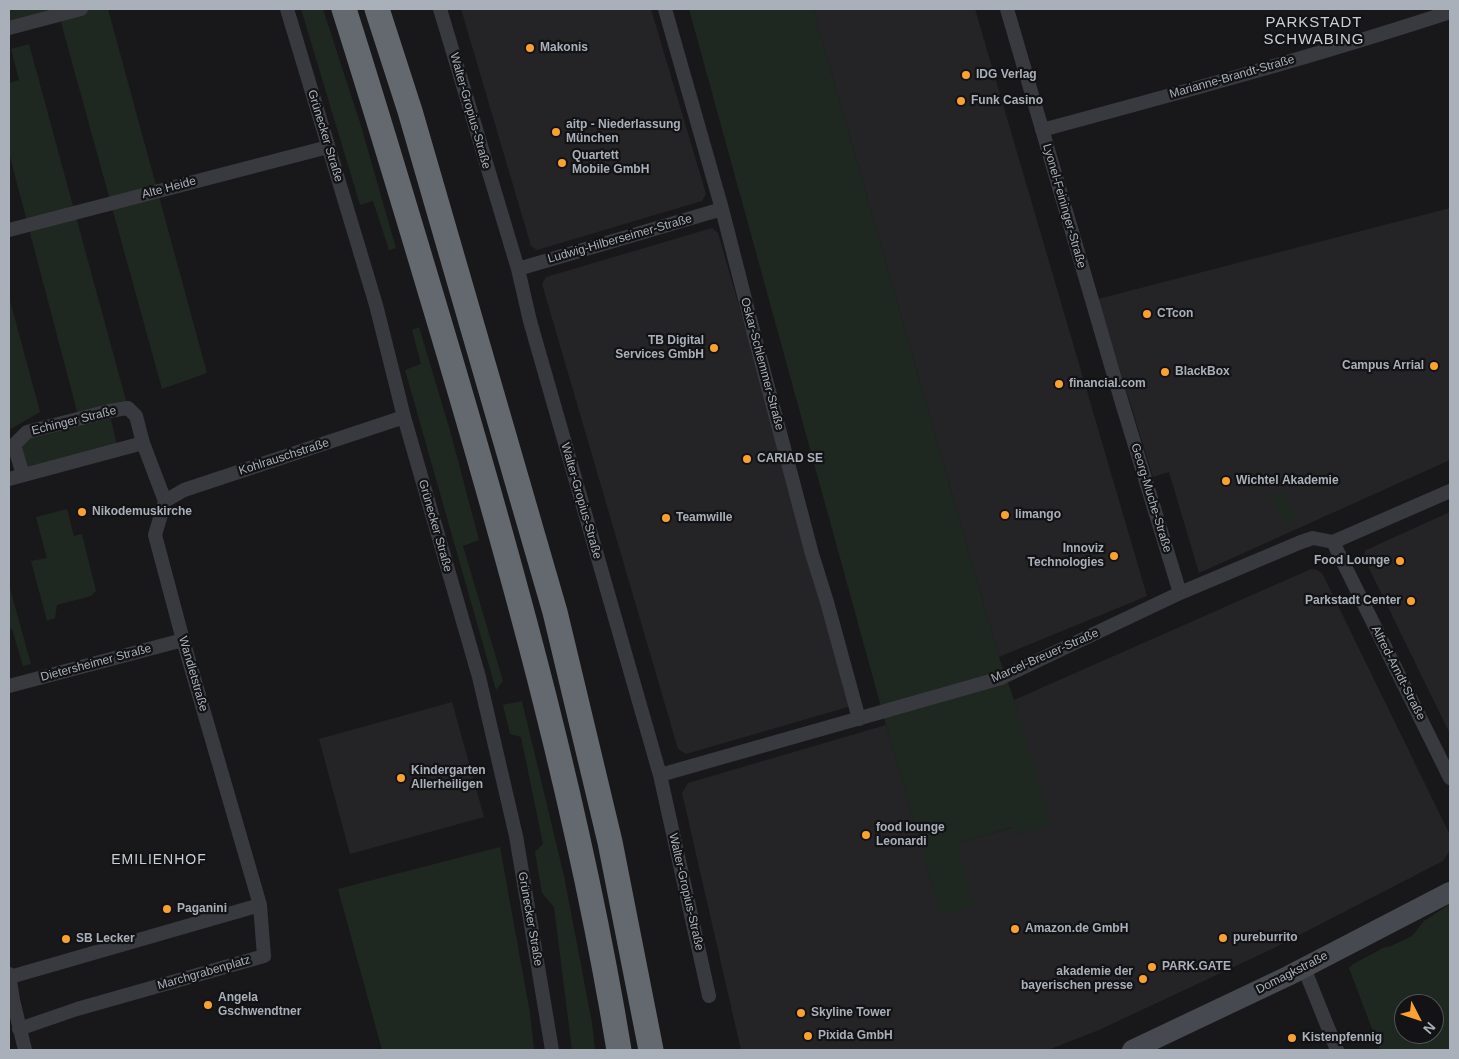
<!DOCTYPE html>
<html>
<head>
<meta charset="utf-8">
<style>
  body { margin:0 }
  #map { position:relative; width:1459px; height:1059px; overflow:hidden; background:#18181a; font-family:Arial,sans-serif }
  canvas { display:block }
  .frame { position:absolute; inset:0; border:10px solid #a9b0ba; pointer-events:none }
  .north { position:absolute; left:1394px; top:994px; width:50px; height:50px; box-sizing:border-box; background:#131315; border:1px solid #4f5257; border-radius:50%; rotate:131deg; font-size:14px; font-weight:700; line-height:20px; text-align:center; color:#a9b0ba }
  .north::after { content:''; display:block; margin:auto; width:18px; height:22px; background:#fba12f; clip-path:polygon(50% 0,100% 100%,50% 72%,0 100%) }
</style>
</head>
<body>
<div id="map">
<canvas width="1459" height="1059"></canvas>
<div class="frame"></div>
<div class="north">N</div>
</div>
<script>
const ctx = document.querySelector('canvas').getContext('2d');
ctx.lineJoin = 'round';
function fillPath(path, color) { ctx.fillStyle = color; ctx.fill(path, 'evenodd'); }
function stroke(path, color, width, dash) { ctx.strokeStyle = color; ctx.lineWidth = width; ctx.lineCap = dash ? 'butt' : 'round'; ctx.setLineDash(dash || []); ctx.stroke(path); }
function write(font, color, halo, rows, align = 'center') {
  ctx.font = font + ' Arial,sans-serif'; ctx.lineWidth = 4.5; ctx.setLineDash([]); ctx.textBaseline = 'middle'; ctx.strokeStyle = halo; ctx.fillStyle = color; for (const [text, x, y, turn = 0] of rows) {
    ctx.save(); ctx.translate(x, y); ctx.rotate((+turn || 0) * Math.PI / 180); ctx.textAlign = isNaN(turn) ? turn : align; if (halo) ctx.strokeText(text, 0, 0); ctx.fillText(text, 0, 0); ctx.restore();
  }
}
const built = new Path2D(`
  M 461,9 L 651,9 L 706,194 L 702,201 L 537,250 L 531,246 Z
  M 813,9 L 975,9 L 1147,596 L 999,657 Z
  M 1450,208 L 1450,460 L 1199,573 L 1169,472 L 1153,477 L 1098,299 Z
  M 712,228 L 718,233 L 852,699 L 848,707 L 686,754 L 678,749 L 542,284 L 546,277 Z
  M 1450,512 L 1450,734 L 1363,556 L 1366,550 Z
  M 1311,569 L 1317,570 L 1322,573 L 1450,835 L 1450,850 L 1443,861 L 1272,949 L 1099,1030 L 1048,1050 L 741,1050 L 682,793 L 688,783 L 886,725 L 941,915 L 974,905 L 956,844 L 1013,827 L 1015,835 L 1051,824 L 1014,700 Z
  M 452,702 L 484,817 L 350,854 L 319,739 Z`);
const green = new Path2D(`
  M 9,9 L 57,9 L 9,23 Z
  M 81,9 L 108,9 L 207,373 L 162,389 L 59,15 Z
  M 301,9 L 323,9 L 361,126 L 396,248 L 389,250 L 373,201 L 360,205 Z
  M 689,9 L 813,9 L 999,657 L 1014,700 L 1052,825 L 1015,835 L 1012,827 L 957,844 L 975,905 L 941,916 L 886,725 Z
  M 29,44 L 128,408 L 109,411 L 118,449 L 23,475 L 14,445 L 27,432 L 79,419 L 9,153 L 9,83 L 19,80 L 11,49 Z
  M 9,297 L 40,412 L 9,430 Z
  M 419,327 L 451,434 L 479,540 L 463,546 L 503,681 L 496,690 L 405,370 L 421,364 L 412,330 Z
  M 1283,491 L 1297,519 L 1285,525 L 1272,496 Z
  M 67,509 L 74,536 L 82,534 L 96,591 L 91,596 L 57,605 L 55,618 L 47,621 L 31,561 L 47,558 L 36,517 Z
  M 9,585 L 31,664 L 23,666 L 12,629 L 9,629 Z
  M 522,701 L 564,876 L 592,1023 L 595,1050 L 572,1050 L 554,907 L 542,893 L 535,852 L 543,844 L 521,737 L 510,734 L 503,705 Z
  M 500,847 L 530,1013 L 534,1050 L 382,1050 L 338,889 Z
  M 1450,904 L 1450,1050 L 1380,1050 L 1349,968 L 1353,964 L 1385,947 L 1389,947 L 1412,936 L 1424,921 ZM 1404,1004 L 1434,1004 L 1434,1034 L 1404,1034 Z`);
const street = new Path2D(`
  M 287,9 L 376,305 L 404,417 L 479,677 L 516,836 L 552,1050
  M 440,9 L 518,269 L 530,321 L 660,775 L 709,996
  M 665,9 L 722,209 L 755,338 L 812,554 L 827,602 L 859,719
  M 1007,9 L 1122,403 L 1180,593
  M 9,28 L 81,9
  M 1042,130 C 1179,93 1316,56 1450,12
  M 9,230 L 328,147
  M 518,269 L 722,209
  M 9,479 L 143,443 L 136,416 L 128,408 L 109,411 L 27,432 L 14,445 L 23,475
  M 165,501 L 184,490 L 404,417
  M 1333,542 L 1450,778
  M 1333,542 L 1450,491
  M 9,686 L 183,640
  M 660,775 L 1001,678 L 1180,593 L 1301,542 L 1313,538 L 1333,542
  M 1304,968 L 1337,1050
  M 9,974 L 13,1000 L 25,1050
  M 10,977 L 260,905
  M 19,1029 L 77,1009 L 264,956 L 260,905 L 183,640 L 155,535 L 165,501 L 143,443`);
const secondary = new Path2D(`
  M 1132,1050 L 1288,976 L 1450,892`);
const highway = new Path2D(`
  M 344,9 C 380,122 414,237 448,351 C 516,581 580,813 619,1050
  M 377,9 L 410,111 L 555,612 L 610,842 L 651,1050`);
const markers = [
  [530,48,5,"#fba12f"],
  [966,75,5,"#fba12f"],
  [961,101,5,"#fba12f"],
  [556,132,5,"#fba12f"],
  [562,163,5,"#fba12f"],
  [1147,314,5,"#fba12f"],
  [714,348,5,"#fba12f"],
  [1434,366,5,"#fba12f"],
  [1165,372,5,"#fba12f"],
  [1059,384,5,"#fba12f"],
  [747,459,5,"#fba12f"],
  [1226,481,5,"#fba12f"],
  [82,512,5,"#fba12f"],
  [1005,515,5,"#fba12f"],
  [666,518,5,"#fba12f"],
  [1114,556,5,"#fba12f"],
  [1400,561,5,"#fba12f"],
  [1411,601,5,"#fba12f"],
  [401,778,5,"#fba12f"],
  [866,835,5,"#fba12f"],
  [167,909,5,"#fba12f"],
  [1015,929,5,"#fba12f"],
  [1223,938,5,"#fba12f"],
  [66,939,5,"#fba12f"],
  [1152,967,5,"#fba12f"],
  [1143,979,5,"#fba12f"],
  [208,1005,5,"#fba12f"],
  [801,1013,5,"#fba12f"],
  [808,1036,5,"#fba12f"],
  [1292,1038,5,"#fba12f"]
];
const poiNames = [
  ["Makonis",540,48],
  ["IDG Verlag",976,75],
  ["Funk Casino",971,101],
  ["aitp - Niederlassung",566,125],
  ["München",566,139],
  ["Quartett",572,156],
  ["Mobile GmbH",572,170],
  ["CTcon",1157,314],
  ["TB Digital",704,341,"right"],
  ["Services GmbH",704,355,"right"],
  ["Campus Arrial",1424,366,"right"],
  ["BlackBox",1175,372],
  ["financial.com",1069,384],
  ["CARIAD SE",757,459],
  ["Wichtel Akademie",1236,481],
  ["Nikodemuskirche",92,512],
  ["limango",1015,515],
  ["Teamwille",676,518],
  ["Innoviz",1104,549,"right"],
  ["Technologies",1104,563,"right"],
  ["Food Lounge",1390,561,"right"],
  ["Parkstadt Center",1401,601,"right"],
  ["Kindergarten",411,771],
  ["Allerheiligen",411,785],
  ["food lounge",876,828],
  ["Leonardi",876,842],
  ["Paganini",177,909],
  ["Amazon.de GmbH",1025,929],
  ["pureburrito",1233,938],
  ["SB Lecker",76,939],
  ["PARK.GATE",1162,967],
  ["akademie der",1133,972,"right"],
  ["bayerischen presse",1133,986,"right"],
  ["Angela",218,998],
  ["Gschwendtner",218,1012],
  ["Skyline Tower",811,1013],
  ["Pixida GmbH",818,1036],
  ["Kistenpfennig",1302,1038]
];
const streetNames = [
  ["Marianne-Brandt-Straße",1232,77,-16],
  ["Walter-Gropius-Straße",470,111,74],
  ["Grünecker Straße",325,136,73],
  ["Alte Heide",169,188,-15],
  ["Lyonel-Feininger-Straße",1064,206,74],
  ["Ludwig-Hilberseimer-Straße",620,239,-16],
  ["Oskar-Schlemmer-Straße",762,364,75],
  ["Echinger Straße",74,421,-14],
  ["Kohlrauschstraße",284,457,-18],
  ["Georg-Muche-Straße",1151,498,73],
  ["Walter-Gropius-Straße",581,501,74],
  ["Grünecker Straße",435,526,74],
  ["Marcel-Breuer-Straße",1045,656,-24],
  ["Dietersheimer Straße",96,663,-15],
  ["Alfred-Arndt-Straße",1398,673,63],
  ["Wandletstraße",193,674,74],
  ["Walter-Gropius-Straße",686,892,77],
  ["Grünecker Straße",530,919,80],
  ["Marchgrabenplatz",204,973,-16],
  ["Domagkstraße",1292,973,-27]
];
const neighbourhoodNames = [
  ["EMILIENHOF",159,860]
];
const quarterNames = [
  ["PARKSTADT",1314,23],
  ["SCHWABING",1314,40]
];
fillPath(built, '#242427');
fillPath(green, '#1f2820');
stroke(street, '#383a3f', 14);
stroke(secondary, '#46494f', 20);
stroke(highway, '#646970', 25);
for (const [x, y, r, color] of markers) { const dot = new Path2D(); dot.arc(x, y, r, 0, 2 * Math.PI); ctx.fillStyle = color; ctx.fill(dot); stroke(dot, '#131315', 2); }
write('bold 12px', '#a9b0ba', '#131315', poiNames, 'left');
write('12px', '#a9b0ba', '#131315', streetNames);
ctx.letterSpacing = '1px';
write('14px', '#cacfd6', '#131315', neighbourhoodNames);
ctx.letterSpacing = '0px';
ctx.letterSpacing = '1px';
write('15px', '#cacfd6', '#131315', quarterNames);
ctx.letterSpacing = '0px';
</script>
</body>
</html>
